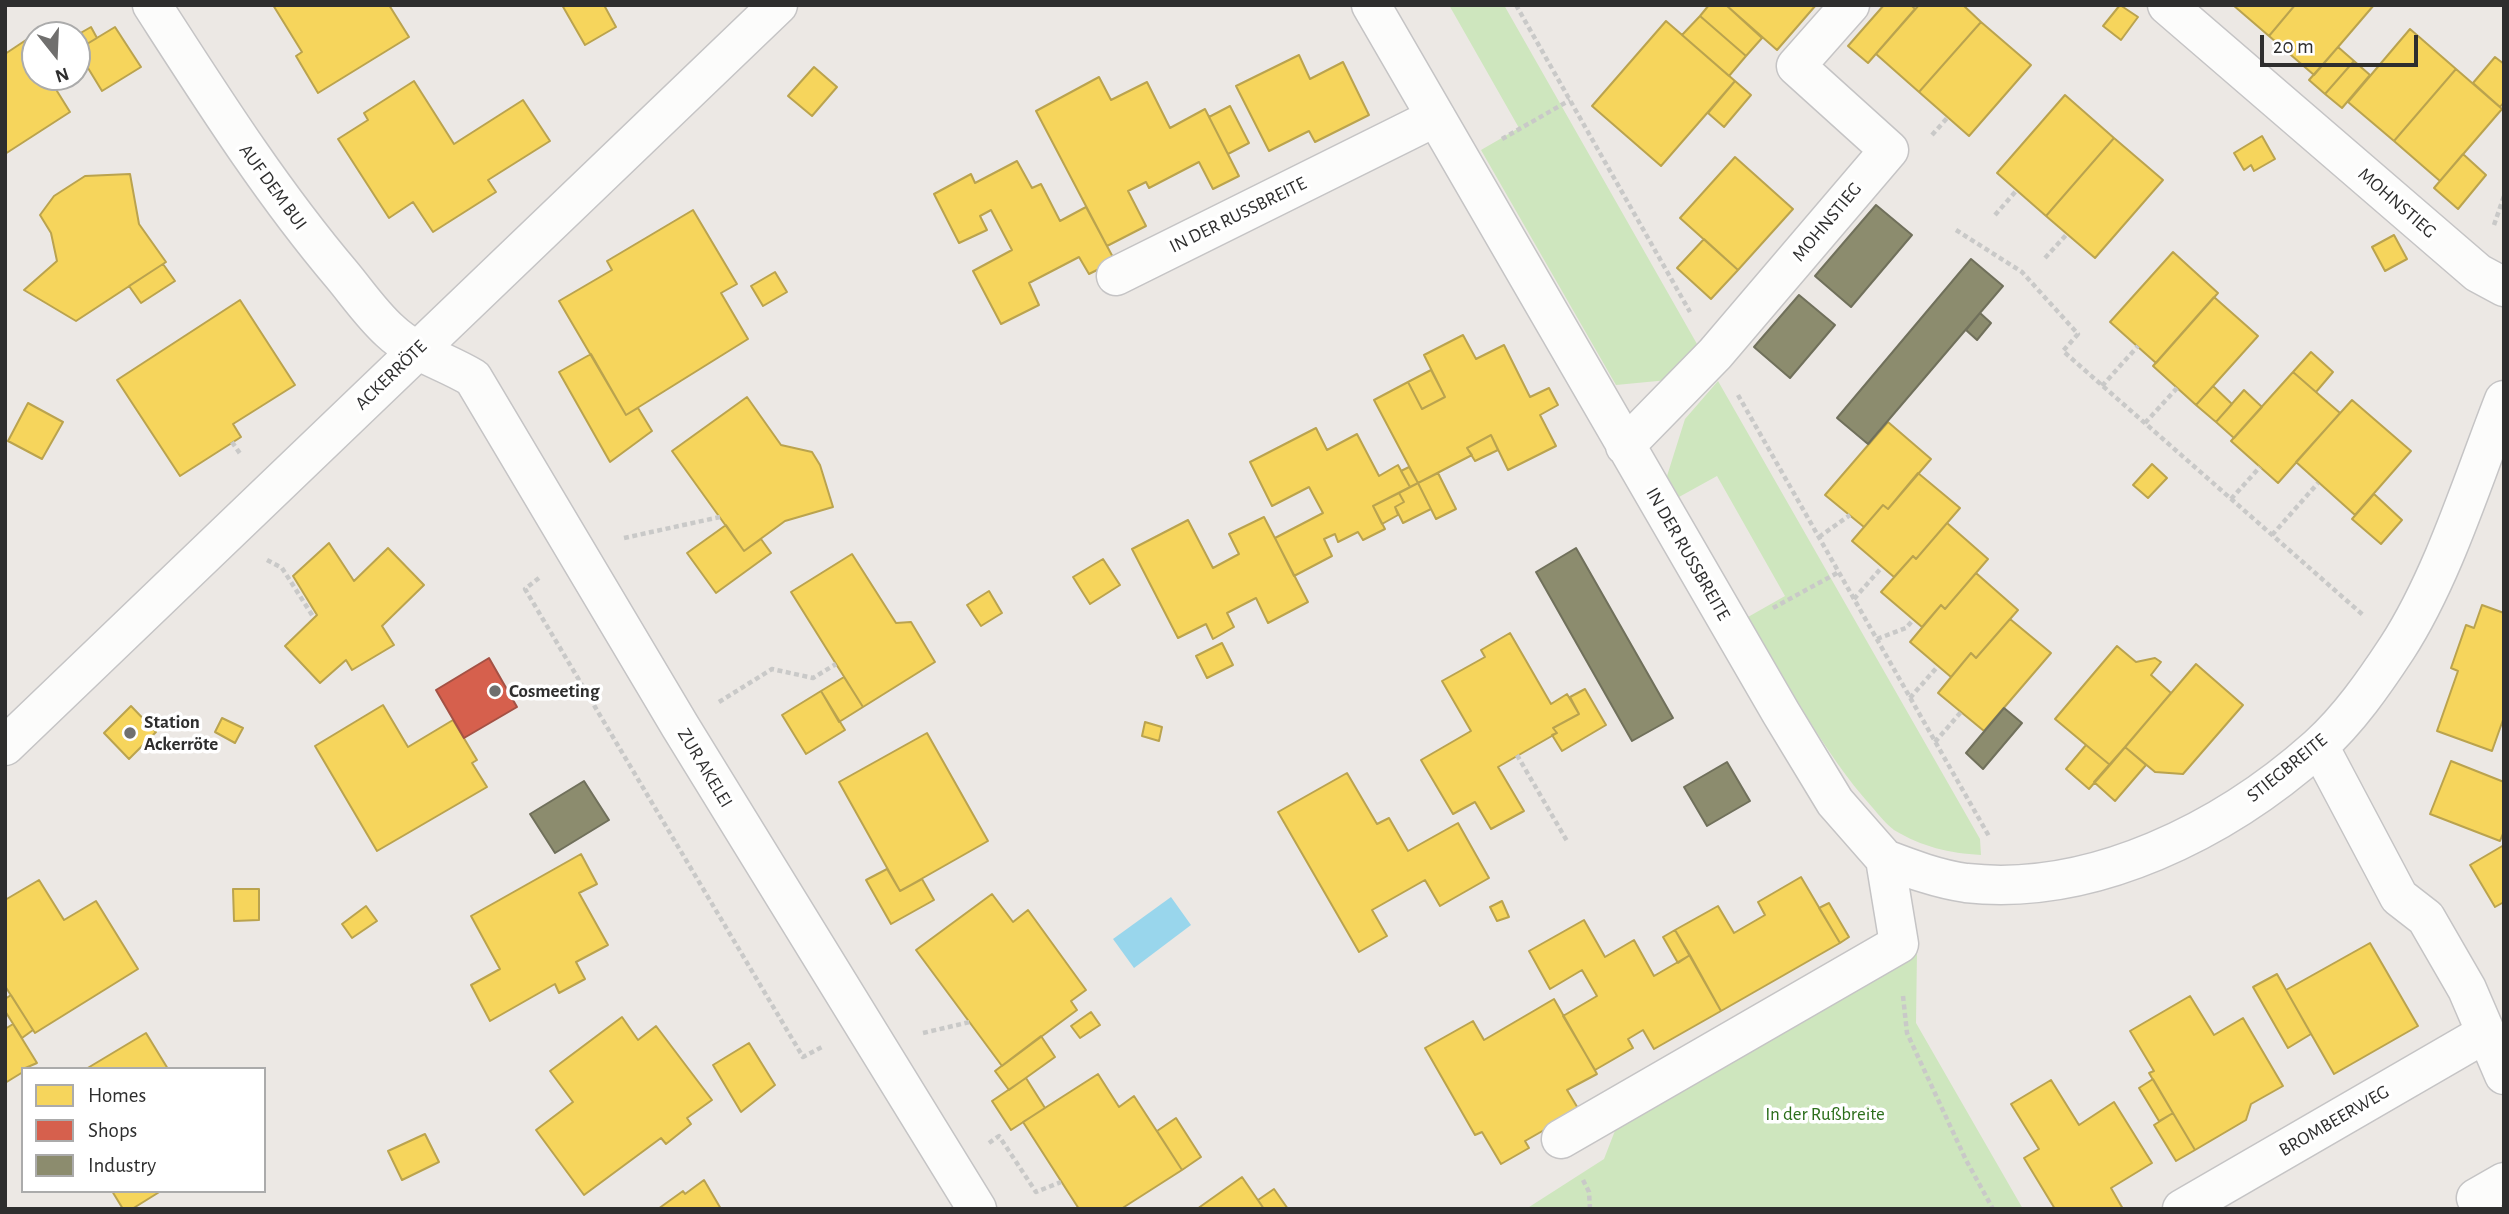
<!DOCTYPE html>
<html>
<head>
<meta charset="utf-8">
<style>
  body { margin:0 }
  #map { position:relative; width:2509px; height:1214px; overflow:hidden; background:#ece8e4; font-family:"Alegreya Sans",sans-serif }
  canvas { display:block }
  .frame { position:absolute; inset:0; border:7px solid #2e2e2e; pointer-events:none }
  .legend { position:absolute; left:21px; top:1067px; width:245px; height:126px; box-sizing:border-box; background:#fff; border:2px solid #ababab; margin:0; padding:9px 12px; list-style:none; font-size:21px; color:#2e2e2e }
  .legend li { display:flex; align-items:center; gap:14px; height:35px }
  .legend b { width:35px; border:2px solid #ababab }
  .north { position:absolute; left:21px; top:21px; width:70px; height:70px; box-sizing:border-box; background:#fff; border:2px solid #ababab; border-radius:50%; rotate:162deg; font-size:19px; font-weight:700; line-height:28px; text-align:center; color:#2e2e2e }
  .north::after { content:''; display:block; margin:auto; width:24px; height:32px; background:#706f6e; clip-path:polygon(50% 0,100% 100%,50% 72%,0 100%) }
  .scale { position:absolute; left:2260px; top:35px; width:158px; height:32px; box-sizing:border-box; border:4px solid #2e2e2e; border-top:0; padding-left:9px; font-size:21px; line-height:24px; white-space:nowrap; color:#2e2e2e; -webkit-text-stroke:5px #fff; paint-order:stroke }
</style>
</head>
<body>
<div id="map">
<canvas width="2509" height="1214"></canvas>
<div class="frame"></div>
<ul class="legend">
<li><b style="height:19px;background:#f6d55c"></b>Homes</li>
<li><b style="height:19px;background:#d6604d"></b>Shops</li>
<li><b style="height:19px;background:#8c8c6e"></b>Industry</li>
</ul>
<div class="north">N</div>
<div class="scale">20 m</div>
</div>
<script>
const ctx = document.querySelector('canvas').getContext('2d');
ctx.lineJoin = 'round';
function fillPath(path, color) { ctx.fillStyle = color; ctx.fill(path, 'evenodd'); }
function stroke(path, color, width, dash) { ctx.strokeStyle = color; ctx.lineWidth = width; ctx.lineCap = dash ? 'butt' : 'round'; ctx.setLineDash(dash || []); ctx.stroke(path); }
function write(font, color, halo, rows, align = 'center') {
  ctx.font = font + ' "Alegreya Sans",sans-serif'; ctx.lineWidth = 7; ctx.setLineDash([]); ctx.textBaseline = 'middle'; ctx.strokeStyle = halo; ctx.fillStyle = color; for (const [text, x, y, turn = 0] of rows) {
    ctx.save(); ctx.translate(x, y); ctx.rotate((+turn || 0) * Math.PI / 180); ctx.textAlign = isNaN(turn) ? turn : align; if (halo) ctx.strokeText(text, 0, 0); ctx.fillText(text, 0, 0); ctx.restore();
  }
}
const green = new Path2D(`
  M 1449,5 L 1504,5 L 1697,344 L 1668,380 L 1616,385 L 1481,150 L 1519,128 Z
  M 1718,381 L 1980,839 L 1981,855 C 1949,853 1922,847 1894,830 C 1886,824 1879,815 1872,807 C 1822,751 1787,681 1748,617 L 1785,596 L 1717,476 L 1679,497 L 1667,476 L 1685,419 Z
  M 1917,951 L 1916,1023 L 2023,1209 L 1526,1209 L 1604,1159 L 1618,1123 Z`);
const water = new Path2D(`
  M 1171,897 L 1191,925 L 1134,968 L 1113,939 Z`);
const homes = new Path2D(`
  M 273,5 L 389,5 L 409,37 L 318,93 L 296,56 L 302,52 Z
  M 562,5 L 604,5 L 616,27 L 585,45 Z
  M 1709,5 L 1726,5 L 1762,38 L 1746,56 L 1700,16 Z
  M 1726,5 L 1816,5 L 1777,50 Z
  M 1884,5 L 1911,5 L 1915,9 L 1868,63 L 1848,46 Z
  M 1919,5 L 1963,5 L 1981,22 L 1919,92 L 1876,54 Z
  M 2120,5 L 2138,17 L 2121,40 L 2103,26 Z
  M 2233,5 L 2295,5 L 2269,36 Z
  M 2295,5 L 2374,5 L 2314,75 L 2269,36 Z
  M 1700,16 L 1746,56 L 1729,76 L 1682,35 Z
  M 1666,21 L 1735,81 L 1661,166 L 1592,106 Z
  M 1981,22 L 2031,65 L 1969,136 L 1919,92 Z
  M 91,27 L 97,38 L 77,50 L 77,35 Z
  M 115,27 L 141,67 L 102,91 L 77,50 Z
  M 2410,29 L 2456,69 L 2394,141 L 2348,102 Z
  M 29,38 L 35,77 L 45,88 L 52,83 L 70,112 L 5,154 L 5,54 Z
  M 2338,47 L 2354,61 L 2325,94 L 2309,80 Z
  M 1299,55 L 1310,79 L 1343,62 L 1369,115 L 1315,142 L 1309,131 L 1269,151 L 1236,86 Z
  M 2495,57 L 2504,64 L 2504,102 L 2500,107 L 2473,83 Z
  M 2354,61 L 2370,75 L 2342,108 L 2325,94 Z
  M 814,67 L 837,87 L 812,116 L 788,96 Z
  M 2456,69 L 2502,109 L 2440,181 L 2394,141 Z
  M 1099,77 L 1111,100 L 1147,82 L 1170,128 L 1205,109 L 1239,176 L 1213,189 L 1199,162 L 1149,188 L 1146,182 L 1128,191 L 1146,226 L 1107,246 L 1036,111 Z
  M 414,81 L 454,144 L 523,100 L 550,141 L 488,180 L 496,192 L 433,232 L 413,202 L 389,218 L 338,139 L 368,120 L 364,113 Z
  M 1735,81 L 1751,95 L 1724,127 L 1708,113 Z
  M 2065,95 L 2114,138 L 2046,216 L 1997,173 Z
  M 1230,106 L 1249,143 L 1228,154 L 1209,117 Z
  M 2262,136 L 2275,159 L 2254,171 L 2251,165 L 2244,170 L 2234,153 Z
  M 2114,138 L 2163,180 L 2095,258 L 2046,216 Z
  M 2463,154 L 2486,175 L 2458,209 L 2434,188 Z
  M 1735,157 L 1793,209 L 1738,270 L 1680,218 Z
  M 1017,161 L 1032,188 L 1041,184 L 1060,221 L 1086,207 L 1115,261 L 1089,274 L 1079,257 L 1029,283 L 1039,305 L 1001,324 L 973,271 L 1012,250 L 991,210 L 980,216 L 987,230 L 959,243 L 934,194 L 971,174 L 975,183 Z
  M 130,174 L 139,224 L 166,262 L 76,321 L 24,290 L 57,261 L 51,233 L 40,215 L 54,196 L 85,176 Z
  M 693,210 L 737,284 L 721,293 L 748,339 L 626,415 L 559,301 L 612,270 L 607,261 Z
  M 2394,235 L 2407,259 L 2385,271 L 2372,247 Z
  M 1704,239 L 1738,270 L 1711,299 L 1677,268 Z
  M 2173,252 L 2218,293 L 2156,363 L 2110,322 Z
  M 163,264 L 175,281 L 141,303 L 129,286 Z
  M 775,272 L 787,292 L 763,306 L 751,286 Z
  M 2214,297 L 2258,336 L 2196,405 L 2153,366 Z
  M 240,300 L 295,385 L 233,424 L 241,437 L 180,476 L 117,380 Z
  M 1463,335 L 1476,359 L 1504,345 L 1530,397 L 1549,388 L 1558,405 L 1540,415 L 1556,446 L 1508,470 L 1491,435 L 1467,448 L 1472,455 L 1418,483 L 1374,400 L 1408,382 L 1422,409 L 1445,397 L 1424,355 Z
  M 2311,352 L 2333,372 L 2316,392 L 2293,372 Z
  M 591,354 L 626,415 L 638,408 L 652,431 L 610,462 L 559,372 Z
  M 1431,370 L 1445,397 L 1422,409 L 1408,382 Z
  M 2293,372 L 2340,413 L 2278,483 L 2231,441 Z
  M 2213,386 L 2232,404 L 2216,422 L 2196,405 Z
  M 2244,390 L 2262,407 L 2234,438 L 2216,422 Z
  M 747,397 L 781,445 L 812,452 L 820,465 L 833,507 L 785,521 L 744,551 L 672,451 Z
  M 2352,400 L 2411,451 L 2355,515 L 2296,462 Z
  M 28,403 L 63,422 L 42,459 L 8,441 Z
  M 1888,422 L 1931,459 L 1888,509 L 1883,505 L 1864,527 L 1825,495 Z
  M 1316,428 L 1327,450 L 1357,434 L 1379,476 L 1398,465 L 1410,487 L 1373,506 L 1385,529 L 1363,540 L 1358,532 L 1338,542 L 1335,534 L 1324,539 L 1332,556 L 1294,576 L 1275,538 L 1323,513 L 1309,487 L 1272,506 L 1250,462 Z
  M 1491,435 L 1498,450 L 1475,461 L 1467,448 Z
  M 2152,464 L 2167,478 L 2148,498 L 2133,485 Z
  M 1409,467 L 1418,483 L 1410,487 L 1401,471 Z
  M 1438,473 L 1456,509 L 1436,519 L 1418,483 Z
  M 1918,473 L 1960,508 L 1916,559 L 1913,556 L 1894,577 L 1852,541 L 1883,505 L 1888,509 Z
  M 1418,483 L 1431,509 L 1403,523 L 1395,507 L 1404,502 L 1399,493 Z
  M 1399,493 L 1404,502 L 1395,507 L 1398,515 L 1382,524 L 1373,506 Z
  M 2374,494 L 2402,520 L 2381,544 L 2352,519 Z
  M 1264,517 L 1308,602 L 1268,623 L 1256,598 L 1227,613 L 1234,627 L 1213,639 L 1206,624 L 1178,638 L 1132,549 L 1188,520 L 1213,568 L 1239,554 L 1229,534 Z
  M 1947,523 L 1988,559 L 1945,609 L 1941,605 L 1922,627 L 1881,592 L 1913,556 L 1916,559 Z
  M 726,525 L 744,551 L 761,539 L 771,553 L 716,593 L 687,553 Z
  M 329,543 L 354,581 L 388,548 L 424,585 L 382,626 L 394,645 L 352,670 L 346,660 L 320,683 L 285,646 L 317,615 L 293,576 Z
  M 852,554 L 896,623 L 911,622 L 935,662 L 863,707 L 791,592 Z
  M 1103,559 L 1120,585 L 1090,604 L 1073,577 Z
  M 1976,573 L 2018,610 L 1976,658 L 1971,653 L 1951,677 L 1910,642 L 1941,605 L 1945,609 Z
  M 989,591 L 1002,613 L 981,626 L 967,605 Z
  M 2482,605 L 2504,613 L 2504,717 L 2492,751 L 2437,731 L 2458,671 L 2451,668 L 2466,625 L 2474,628 Z
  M 2010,619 L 2051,653 L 1984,731 L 1938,693 L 1971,653 L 1976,658 Z
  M 1510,633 L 1551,704 L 1567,694 L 1579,714 L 1553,728 L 1557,733 L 1498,767 L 1524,811 L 1491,829 L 1475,802 L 1453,814 L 1421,760 L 1471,731 L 1442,681 L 1485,657 L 1481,650 Z
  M 1222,643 L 1233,665 L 1207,678 L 1196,656 Z
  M 2117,646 L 2136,662 L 2155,658 L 2161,662 L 2151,675 L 2171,693 L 2110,765 L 2055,719 Z
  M 2196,664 L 2243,705 L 2183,774 L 2155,772 L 2125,747 Z
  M 844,677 L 863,707 L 839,722 L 821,691 Z
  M 1585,689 L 1606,725 L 1562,751 L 1552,735 L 1557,733 L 1553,728 L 1579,714 L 1570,697 Z
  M 821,691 L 845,730 L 806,754 L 782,715 Z
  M 383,705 L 408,747 L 453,720 L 477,760 L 472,763 L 487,787 L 377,851 L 315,746 Z
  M 131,706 L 156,732 L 129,759 L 104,733 Z
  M 222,718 L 243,728 L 235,743 L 215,732 Z
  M 1145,722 L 1162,727 L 1159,741 L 1142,736 Z
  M 927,733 L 988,841 L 900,891 L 839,782 Z
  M 2086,745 L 2110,765 L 2089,789 L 2066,769 Z
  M 2125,747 L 2146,765 L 2115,801 L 2094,782 Z
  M 2451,761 L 2504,782 L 2504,831 L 2500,841 L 2430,814 Z
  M 1347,773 L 1377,824 L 1389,818 L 1408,851 L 1458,823 L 1489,878 L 1440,906 L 1425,880 L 1372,910 L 1387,936 L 1359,952 L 1278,812 Z
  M 2504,845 L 2504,902 L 2495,907 L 2470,865 Z
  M 581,854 L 597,884 L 579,893 L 608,945 L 576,962 L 585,979 L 559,993 L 555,984 L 490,1021 L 471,985 L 500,969 L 471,916 Z
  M 887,869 L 900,891 L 922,879 L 934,900 L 891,924 L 866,880 Z
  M 1801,877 L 1840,943 L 1721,1011 L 1675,930 L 1718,906 L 1734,933 L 1765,915 L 1758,902 Z
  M 39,880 L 64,920 L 96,901 L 138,969 L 35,1033 L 5,986 L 5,900 Z
  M 233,889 L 259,889 L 259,920 L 234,921 Z
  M 992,894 L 1013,922 L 1028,910 L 1086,990 L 1071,1001 L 1077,1010 L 1002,1066 L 916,950 Z
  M 1502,901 L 1509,917 L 1497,921 L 1490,907 Z
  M 1829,903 L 1849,937 L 1840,943 L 1819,908 Z
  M 366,906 L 377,921 L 352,938 L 342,924 Z
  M 1584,920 L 1605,957 L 1634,940 L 1654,976 L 1690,955 L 1721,1011 L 1654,1049 L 1643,1030 L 1628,1039 L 1633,1048 L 1595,1070 L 1563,1016 L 1597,996 L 1582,970 L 1550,989 L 1529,951 Z
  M 1675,930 L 1690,955 L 1678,963 L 1663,937 Z
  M 2370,943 L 2418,1026 L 2334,1074 L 2286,990 Z
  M 2277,974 L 2311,1034 L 2288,1048 L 2253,987 Z
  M 11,995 L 33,1030 L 22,1038 L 5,1011 L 5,999 Z
  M 2190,996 L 2214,1035 L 2243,1018 L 2283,1086 L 2251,1104 L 2246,1120 L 2195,1150 L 2149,1073 L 2154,1071 L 2130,1031 Z
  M 1554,999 L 1597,1074 L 1567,1090 L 1579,1110 L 1525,1141 L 1529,1148 L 1501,1164 L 1482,1132 L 1475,1135 L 1425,1048 L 1473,1021 L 1484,1040 Z
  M 1091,1012 L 1100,1025 L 1080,1038 L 1071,1026 Z
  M 622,1017 L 638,1040 L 656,1026 L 712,1100 L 687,1118 L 691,1124 L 666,1144 L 661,1138 L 584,1195 L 536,1130 L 573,1102 L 550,1071 Z
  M 13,1024 L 37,1063 L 23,1069 L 23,1072 L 5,1083 L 5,1029 Z
  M 146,1033 L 168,1069 L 86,1069 Z
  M 1041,1036 L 1055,1057 L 1009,1090 L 995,1071 Z
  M 749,1043 L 775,1085 L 741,1112 L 713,1065 Z
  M 1098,1074 L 1119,1107 L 1134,1096 L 1182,1170 L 1121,1209 L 1079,1209 L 1023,1122 Z
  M 1026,1078 L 1045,1108 L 1011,1130 L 992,1101 Z
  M 2153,1079 L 2173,1113 L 2159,1121 L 2139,1088 Z
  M 2051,1080 L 2079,1125 L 2114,1102 L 2152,1163 L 2111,1188 L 2123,1209 L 2055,1209 L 2024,1158 L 2039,1149 L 2011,1104 Z
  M 2173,1113 L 2195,1150 L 2176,1161 L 2154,1125 Z
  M 1176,1118 L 1201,1157 L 1182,1170 L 1157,1131 Z
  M 425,1134 L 439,1162 L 402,1180 L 388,1151 Z
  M 1242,1177 L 1264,1209 L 1197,1209 Z
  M 704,1180 L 721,1209 L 658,1209 L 683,1191 L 685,1194 Z
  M 1274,1189 L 1288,1209 L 1264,1209 L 1258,1200 Z
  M 112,1191 L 161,1191 L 132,1209 L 123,1209 Z`);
const shops = new Path2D(`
  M 489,658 L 517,707 L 464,738 L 436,690 Z`);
const industry = new Path2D(`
  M 1876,205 L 1912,235 L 1851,307 L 1815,276 Z
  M 1971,259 L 2003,286 L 1868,444 L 1837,418 Z
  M 1799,295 L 1835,325 L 1790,378 L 1754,347 Z
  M 1980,313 L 1991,323 L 1977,340 L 1966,330 Z
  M 1576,548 L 1673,718 L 1632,741 L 1536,572 Z
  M 2004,708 L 2022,723 L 1983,769 L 1966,753 Z
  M 1727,762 L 1750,801 L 1707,826 L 1684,787 Z
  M 584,781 L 609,820 L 555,853 L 530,814 Z`);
const path = new Path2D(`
  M 1516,5 L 1690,312
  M 1932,135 L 1948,117
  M 1502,139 L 1570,100
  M 1995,215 L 2017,190
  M 2494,225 L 2504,196
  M 1956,230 L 2022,272 L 2078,334 L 2063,351 L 2363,615
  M 2045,258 L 2067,234
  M 2102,386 L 2138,346
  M 1738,395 L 1990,838
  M 2145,423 L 2177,388
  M 232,442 L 241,455
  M 2231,499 L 2260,467
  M 2272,535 L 2318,483
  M 1819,537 L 1850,515
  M 624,538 L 720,517
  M 267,560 L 282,568 L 314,618
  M 539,578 L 525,589 L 803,1057 L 822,1047
  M 1854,599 L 1882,567
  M 1773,608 L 1839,572
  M 1877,639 L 1906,628 L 1913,620
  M 1910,698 L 1938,666
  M 719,702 L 772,669 L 813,678 L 836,664
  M 1935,742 L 1961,712
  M 1517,755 L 1567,841
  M 1903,996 L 1907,1033 L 1966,1160 L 1993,1209
  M 923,1033 L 970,1022
  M 989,1143 L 999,1136 L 1036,1192 L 1061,1182
  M 1583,1180 L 1589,1192 L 1590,1209`);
const minor = new Path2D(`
  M 152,5 C 212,98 270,190 342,275 C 357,293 372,315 390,331 C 413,353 445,361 473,378 L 680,726 L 977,1209
  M 1371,5 L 1781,713 L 1835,802 L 1885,859 L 1899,944 L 1561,1139
  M 2167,5 L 2478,273 L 2504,287
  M 1116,276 L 1436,117
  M 1625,446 L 1715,354 L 1889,150 L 1796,66 L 1850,5
  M 5,746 L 778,5
  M 2319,746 L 2399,897 L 2426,918 L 2467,989 L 2504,1075
  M 1885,859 C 1911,869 1938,879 1966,883 C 2093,897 2225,830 2318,747 C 2349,719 2374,683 2397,648 C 2443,577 2473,479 2504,400
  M 2182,1209 L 2486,1033
  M 2483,1209 L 2476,1198 L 2504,1182`);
const markers = [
  [495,691,7,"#706f6e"],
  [130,733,7,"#706f6e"]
];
const streetNames = [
  ["AUF DEM BUI",273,187,54],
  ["MOHNSTIEG",2397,203,41],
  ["IN DER RUSSBREITE",1238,215,-26],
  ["MOHNSTIEG",1827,222,-50],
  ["ACKERRÖTE",391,375,-44],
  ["IN DER RUSSBREITE",1688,554,60],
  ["ZUR AKELEI",705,768,59],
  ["STIEGBREITE",2287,768,-39],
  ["BROMBEERWEG",2334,1121,-30]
];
const poiNames = [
  ["Cosmeeting",509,691],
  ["Station",144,722],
  ["Ackerröte",144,744]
];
const parkNames = [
  ["In der Rußbreite",1825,1114]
];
fillPath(green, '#cee6be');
fillPath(water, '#99d6ec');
fillPath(homes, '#f6d55c');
stroke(homes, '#baa34e', 2);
fillPath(shops, '#d6604d');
stroke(shops, '#a45144', 2);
fillPath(industry, '#8c8c6e');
stroke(industry, '#70705b', 2);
stroke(minor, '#c5c4c5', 41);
stroke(path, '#c9c9c8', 4.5, [5, 3.5]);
stroke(minor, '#fcfcfb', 38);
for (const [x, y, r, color] of markers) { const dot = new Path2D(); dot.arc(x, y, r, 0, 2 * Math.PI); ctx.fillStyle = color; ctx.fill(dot); stroke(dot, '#fff', 2.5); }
write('19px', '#2e2e2e', '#fff', streetNames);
write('bold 19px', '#2e2e2e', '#fff', poiNames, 'left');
write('19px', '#2c6e1b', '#fff', parkNames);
</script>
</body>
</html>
